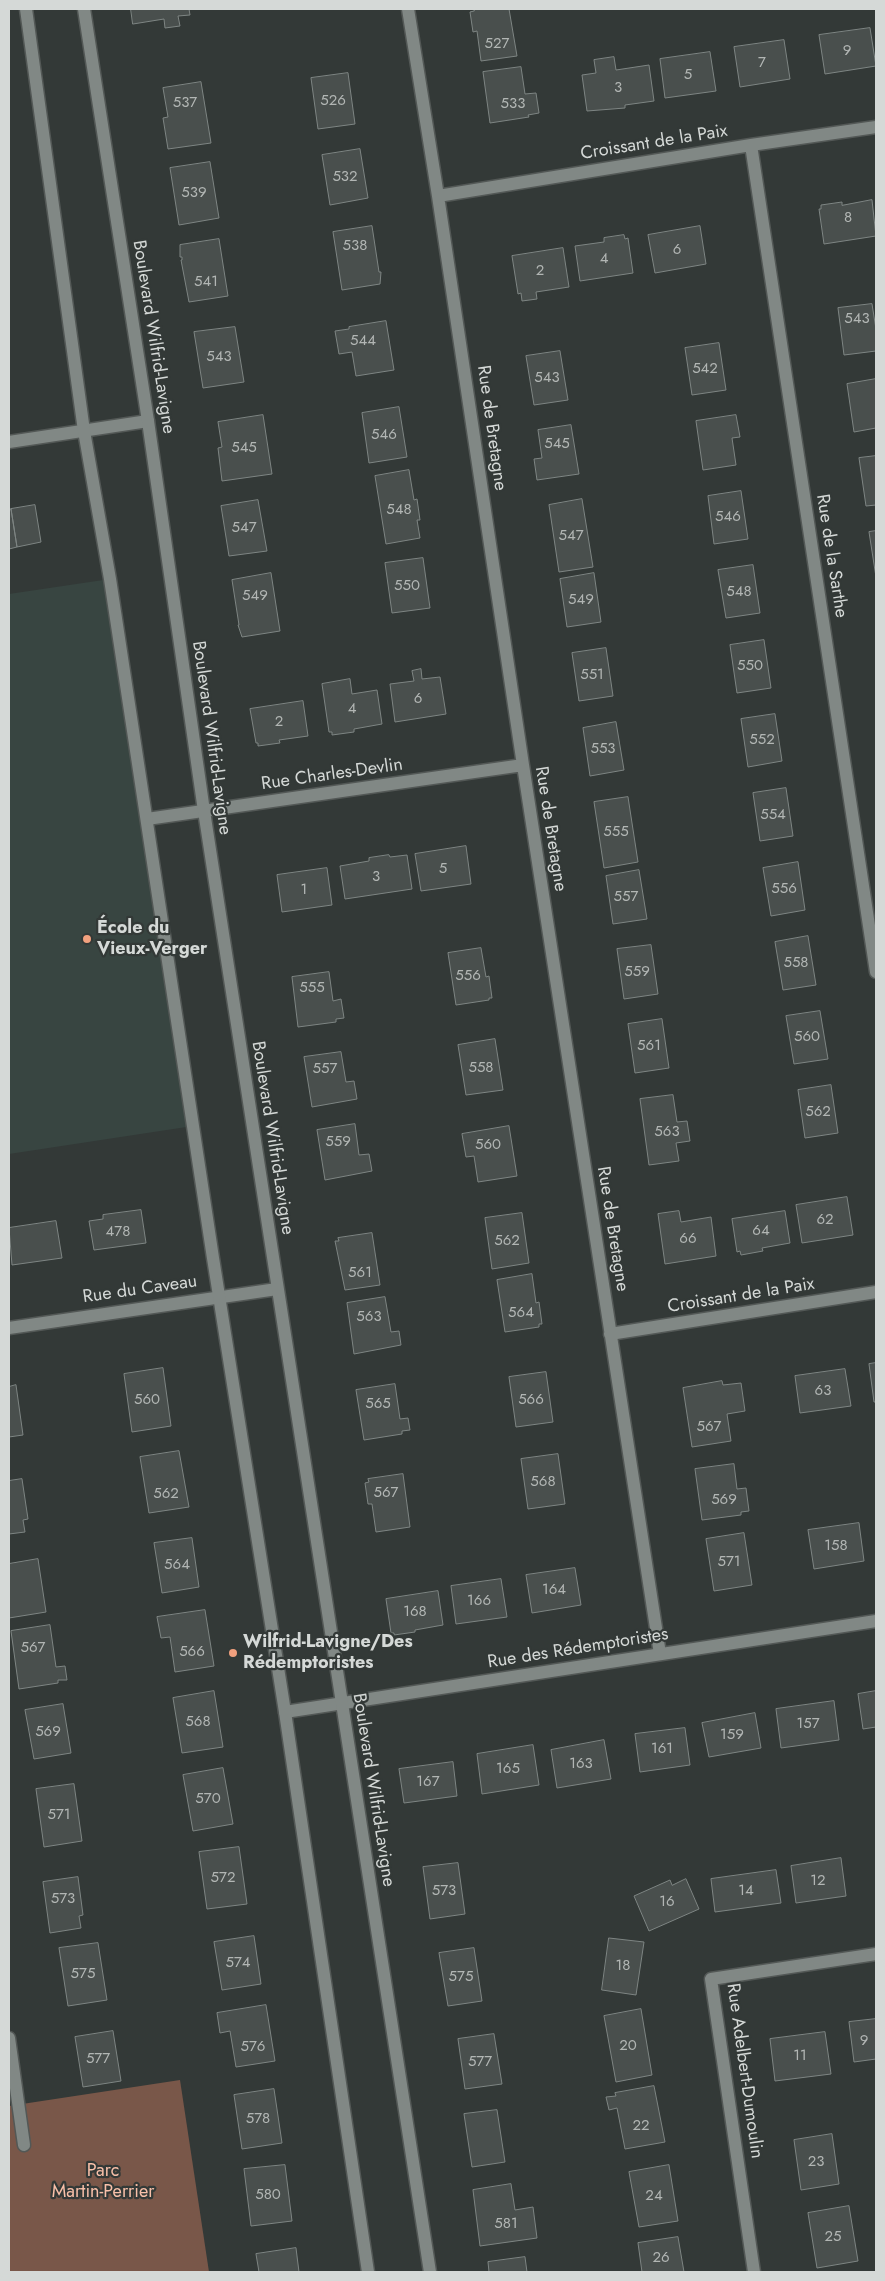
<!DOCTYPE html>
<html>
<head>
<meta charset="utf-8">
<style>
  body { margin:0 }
  #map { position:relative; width:885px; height:2281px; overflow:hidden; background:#333937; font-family:Jost,sans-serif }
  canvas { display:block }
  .frame { position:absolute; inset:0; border:10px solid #d5d9d7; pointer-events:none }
</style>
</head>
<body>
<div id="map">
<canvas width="885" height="2281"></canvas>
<div class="frame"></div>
</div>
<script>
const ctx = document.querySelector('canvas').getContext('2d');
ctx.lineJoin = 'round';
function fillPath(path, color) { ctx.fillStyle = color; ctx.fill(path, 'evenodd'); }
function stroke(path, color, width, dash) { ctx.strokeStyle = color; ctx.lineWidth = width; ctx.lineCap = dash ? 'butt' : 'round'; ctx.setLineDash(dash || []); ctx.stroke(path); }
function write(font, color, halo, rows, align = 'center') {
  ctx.font = font + ' Jost,sans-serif'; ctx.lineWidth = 4.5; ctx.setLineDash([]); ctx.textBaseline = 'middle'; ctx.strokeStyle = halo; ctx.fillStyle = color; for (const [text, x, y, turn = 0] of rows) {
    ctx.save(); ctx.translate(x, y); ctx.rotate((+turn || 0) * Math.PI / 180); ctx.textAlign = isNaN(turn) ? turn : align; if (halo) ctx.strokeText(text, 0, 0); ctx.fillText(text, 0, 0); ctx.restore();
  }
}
const built = new Path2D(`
  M 110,579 L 193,1126 L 9,1154 L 9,594 Z`);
const green = new Path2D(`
  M 180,2080 L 209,2272 L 9,2272 L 9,2106 Z`);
const building = new Path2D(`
  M 131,9 L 189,9 L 190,15 L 178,16 L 180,26 L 165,28 L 164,19 L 133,24 Z
  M 474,9 L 509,9 L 517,56 L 481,61 L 477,31 L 473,32 L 470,12 L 474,11 Z
  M 870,28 L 876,66 L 825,74 L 819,35 Z
  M 784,40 L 790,79 L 740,87 L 734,47 Z
  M 710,52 L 716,91 L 665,98 L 660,59 Z
  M 614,57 L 616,70 L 649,65 L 654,101 L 625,105 L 625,108 L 587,111 L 582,75 L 596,73 L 594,60 Z
  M 521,67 L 525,94 L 536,93 L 539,113 L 528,115 L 529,117 L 490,123 L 483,72 Z
  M 348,73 L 355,124 L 318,129 L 311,78 Z
  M 201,82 L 211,143 L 168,149 L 163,118 L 168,117 L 163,88 Z
  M 360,149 L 368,198 L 330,205 L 322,155 Z
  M 210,162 L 219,218 L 179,225 L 170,168 Z
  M 872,200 L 876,236 L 824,244 L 819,209 L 821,209 L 821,205 L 842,202 L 842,205 Z
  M 372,226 L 379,272 L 381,272 L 380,284 L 342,290 L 333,232 Z
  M 700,226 L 706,264 L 655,273 L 648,235 Z
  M 624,235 L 625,239 L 628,238 L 633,273 L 580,281 L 575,246 L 604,242 L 604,238 Z
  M 219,239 L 228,296 L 189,302 L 181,260 L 182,260 L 182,257 L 180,257 L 180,245 Z
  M 563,248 L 569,287 L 536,292 L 537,299 L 522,301 L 521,293 L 518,294 L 512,256 Z
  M 872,304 L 876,329 L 876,351 L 844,355 L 838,308 Z
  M 386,321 L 394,370 L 356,376 L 352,352 L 339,354 L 335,331 L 349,329 L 349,327 Z
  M 235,327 L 244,382 L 203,388 L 194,332 Z
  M 719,343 L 726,390 L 692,395 L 685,348 Z
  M 560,351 L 568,400 L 534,405 L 526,356 Z
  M 876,379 L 876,428 L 854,432 L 847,384 Z
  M 399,407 L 407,457 L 369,463 L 362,413 Z
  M 263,415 L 272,474 L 222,481 L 218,448 L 222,447 L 218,422 Z
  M 736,415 L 740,437 L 732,438 L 736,465 L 703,470 L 696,421 Z
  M 571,425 L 579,474 L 537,480 L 534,459 L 542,458 L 538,430 Z
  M 876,456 L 876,505 L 866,506 L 859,458 Z
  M 409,470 L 414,500 L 417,499 L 420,520 L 417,520 L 420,538 L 386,544 L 375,476 Z
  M 741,491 L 748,539 L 714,544 L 708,496 Z
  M 582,499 L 593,567 L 559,572 L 549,505 Z
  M 258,500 L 267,551 L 229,556 L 221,506 Z
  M 35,505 L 41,542 L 17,547 L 11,509 Z
  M 9,509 L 11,509 L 17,547 L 9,549 Z
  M 876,531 L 876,577 L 869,532 Z
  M 423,558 L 430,608 L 392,613 L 385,563 Z
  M 753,565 L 760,613 L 726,618 L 718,570 Z
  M 271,573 L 280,631 L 242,637 L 238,625 L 239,625 L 232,580 Z
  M 594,573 L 601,622 L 567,627 L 560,579 Z
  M 764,640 L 771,688 L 737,693 L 730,645 Z
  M 606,648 L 613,696 L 579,701 L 572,653 Z
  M 421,669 L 422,679 L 440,677 L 446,714 L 395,722 L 390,684 L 414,681 L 412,671 Z
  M 350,679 L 352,694 L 377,690 L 382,724 L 354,729 L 354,732 L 332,735 L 332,732 L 329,732 L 322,684 Z
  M 303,701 L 308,736 L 279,740 L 280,743 L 258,746 L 258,743 L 256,743 L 250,709 Z
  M 775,714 L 782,761 L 748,767 L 741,719 Z
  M 616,722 L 624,770 L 590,776 L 583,728 Z
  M 786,788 L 793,836 L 760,841 L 753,793 Z
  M 628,797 L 638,862 L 604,868 L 594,802 Z
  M 466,846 L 471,884 L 421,891 L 415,854 Z
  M 389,855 L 390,857 L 407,855 L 412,889 L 345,899 L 340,866 L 369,861 L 369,858 Z
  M 798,862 L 805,910 L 771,916 L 763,868 Z
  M 327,868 L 332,905 L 282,912 L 277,875 Z
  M 639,870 L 647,919 L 613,924 L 606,876 Z
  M 808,936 L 816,985 L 783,990 L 775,942 Z
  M 651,945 L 658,994 L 624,999 L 617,949 Z
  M 481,948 L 486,977 L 489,976 L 492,998 L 489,998 L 489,1000 L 456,1005 L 448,953 Z
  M 329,972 L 333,1001 L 341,999 L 344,1018 L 336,1019 L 336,1022 L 298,1027 L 292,977 Z
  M 820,1011 L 828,1059 L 794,1064 L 786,1016 Z
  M 662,1019 L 669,1068 L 635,1073 L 628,1024 Z
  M 495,1039 L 503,1090 L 466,1095 L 458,1045 Z
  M 341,1052 L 346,1082 L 354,1081 L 357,1099 L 312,1107 L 304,1057 Z
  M 831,1085 L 838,1133 L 805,1138 L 798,1090 Z
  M 673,1095 L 677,1122 L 687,1121 L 690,1141 L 676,1143 L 679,1161 L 649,1165 L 640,1099 Z
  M 355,1124 L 359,1155 L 369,1154 L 372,1171 L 325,1180 L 317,1130 Z
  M 509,1126 L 517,1176 L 478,1182 L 474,1156 L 466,1157 L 462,1134 Z
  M 847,1197 L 853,1235 L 802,1243 L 796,1205 Z
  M 141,1210 L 146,1243 L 94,1250 L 89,1221 L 103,1219 L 103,1215 Z
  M 679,1211 L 681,1222 L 711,1217 L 716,1256 L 665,1264 L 658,1214 Z
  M 785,1211 L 790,1243 L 762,1248 L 763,1251 L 741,1255 L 740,1251 L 737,1252 L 732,1219 Z
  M 522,1213 L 529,1263 L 492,1269 L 485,1218 Z
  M 56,1221 L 62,1258 L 12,1265 L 9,1228 Z
  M 372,1233 L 380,1285 L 345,1290 L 335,1241 L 339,1241 L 338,1238 Z
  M 532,1274 L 536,1303 L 539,1302 L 542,1324 L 539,1324 L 539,1327 L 505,1332 L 497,1280 Z
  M 385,1297 L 391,1332 L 399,1331 L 401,1345 L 354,1354 L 347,1303 Z
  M 876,1363 L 876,1402 L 874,1402 L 869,1364 Z
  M 163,1368 L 171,1426 L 132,1432 L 124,1374 Z
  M 845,1369 L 851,1406 L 800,1413 L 795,1376 Z
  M 546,1372 L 553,1422 L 516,1427 L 509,1377 Z
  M 722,1381 L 723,1385 L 741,1383 L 745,1411 L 727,1414 L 731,1441 L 692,1447 L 683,1388 Z
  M 395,1384 L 400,1419 L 408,1418 L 410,1430 L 402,1431 L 402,1434 L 364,1440 L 356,1390 Z
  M 16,1385 L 23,1435 L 9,1437 L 9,1387 Z
  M 179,1451 L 189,1507 L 149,1513 L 140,1457 Z
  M 558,1454 L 565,1504 L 528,1509 L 521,1459 Z
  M 734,1464 L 737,1489 L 746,1488 L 749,1511 L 741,1512 L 741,1515 L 702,1520 L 695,1469 Z
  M 403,1474 L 410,1527 L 376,1532 L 372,1504 L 368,1504 L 365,1483 L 369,1482 L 368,1479 Z
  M 22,1479 L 28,1519 L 23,1520 L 25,1532 L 9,1534 L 9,1481 Z
  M 859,1523 L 864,1561 L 814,1569 L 808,1530 Z
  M 744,1533 L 752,1585 L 714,1591 L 706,1539 Z
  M 192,1538 L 199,1587 L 162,1593 L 154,1543 Z
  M 38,1559 L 46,1612 L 9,1618 L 9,1564 Z
  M 575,1568 L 581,1605 L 532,1613 L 526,1575 Z
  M 501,1579 L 507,1617 L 456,1624 L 451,1586 Z
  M 438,1591 L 443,1625 L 415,1630 L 415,1632 L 394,1635 L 394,1633 L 391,1633 L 386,1599 Z
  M 205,1610 L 214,1666 L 175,1672 L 170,1637 L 161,1638 L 157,1617 Z
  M 50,1625 L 56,1667 L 65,1666 L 67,1680 L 58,1680 L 58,1683 L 19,1689 L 11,1631 Z
  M 214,1691 L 223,1747 L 182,1753 L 173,1698 Z
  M 876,1691 L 876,1727 L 863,1729 L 858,1694 Z
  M 834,1701 L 839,1740 L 781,1748 L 776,1709 Z
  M 63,1704 L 71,1753 L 34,1759 L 25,1710 Z
  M 755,1713 L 761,1748 L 709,1757 L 702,1723 Z
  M 685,1728 L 690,1765 L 640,1772 L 635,1734 Z
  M 604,1740 L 611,1779 L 557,1788 L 551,1750 Z
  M 533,1745 L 539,1785 L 482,1794 L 477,1754 Z
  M 453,1762 L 457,1796 L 404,1803 L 399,1769 Z
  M 223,1768 L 233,1824 L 193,1831 L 183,1775 Z
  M 74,1784 L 82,1841 L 44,1847 L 36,1789 Z
  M 239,1847 L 247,1904 L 207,1909 L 199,1852 Z
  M 841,1858 L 846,1896 L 796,1903 L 791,1866 Z
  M 458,1863 L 465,1914 L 430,1919 L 423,1867 Z
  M 776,1870 L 781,1903 L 715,1912 L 711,1879 Z
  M 78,1877 L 83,1915 L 79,1916 L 81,1928 L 50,1933 L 43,1882 Z
  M 686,1879 L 699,1909 L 649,1931 L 634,1896 L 670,1880 L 672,1885 Z
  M 254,1936 L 261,1984 L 222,1990 L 214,1942 Z
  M 609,1938 L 644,1942 L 636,1995 L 602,1990 Z
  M 98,1943 L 107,2000 L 68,2006 L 59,1948 Z
  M 474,1948 L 482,2001 L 448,2006 L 439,1953 Z
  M 266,2005 L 275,2061 L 236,2067 L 230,2031 L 220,2033 L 217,2013 Z
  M 641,2009 L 652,2075 L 616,2082 L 604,2016 Z
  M 876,2019 L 876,2059 L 854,2062 L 849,2022 Z
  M 113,2031 L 121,2081 L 83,2087 L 75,2037 Z
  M 825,2032 L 831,2074 L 775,2081 L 770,2039 Z
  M 494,2034 L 502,2084 L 465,2089 L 458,2039 Z
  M 654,2086 L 665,2142 L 625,2149 L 617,2108 L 609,2110 L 606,2097 L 616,2096 L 615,2093 Z
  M 274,2089 L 282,2143 L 242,2149 L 234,2095 Z
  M 497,2110 L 505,2162 L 472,2167 L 464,2114 Z
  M 832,2134 L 839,2184 L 801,2190 L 794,2140 Z
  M 285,2165 L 292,2221 L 251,2226 L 244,2169 Z
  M 669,2165 L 678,2221 L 639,2227 L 629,2172 Z
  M 511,2184 L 515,2210 L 533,2207 L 537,2238 L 480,2246 L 473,2190 Z
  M 849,2206 L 858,2261 L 817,2268 L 808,2213 Z
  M 678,2237 L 684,2272 L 642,2272 L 638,2243 Z
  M 296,2248 L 299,2272 L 259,2272 L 256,2254 Z
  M 525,2257 L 527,2272 L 489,2272 L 488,2262 Z`);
const minor = new Path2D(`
  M 408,9 L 438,196 L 523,765 L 660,1654
  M 751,145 L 876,972
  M 438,196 L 751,145 L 876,127
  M 9,442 L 148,421
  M 147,819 L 523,765
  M 9,1328 L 277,1289
  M 610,1334 L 876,1292
  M 285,1712 L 876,1621
  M 9,2038 L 24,2145
  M 754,2272 L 711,1979 L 876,1954`);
const secondary = new Path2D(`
  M 26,9 L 84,431 L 110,579 L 213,1258 L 285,1712 L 368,2272
  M 84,9 L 148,421 L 204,811 L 430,2272`);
const markers = [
  [87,939,5,"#f2a17e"],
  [233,1653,5,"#f2a17e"]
];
const numberNames = [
  ["527",497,44],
  ["9",847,51],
  ["7",762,63],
  ["5",688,75],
  ["3",618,88],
  ["526",333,101],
  ["537",185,103],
  ["533",513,104],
  ["532",345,177],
  ["539",194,193],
  ["8",848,218],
  ["538",355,246],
  ["6",677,250],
  ["4",604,259],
  ["2",540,271],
  ["541",206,282],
  ["543",857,319],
  ["544",363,341],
  ["543",219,357],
  ["542",705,369],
  ["543",547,378],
  ["546",384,435],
  ["545",557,444],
  ["545",244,448],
  ["548",399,510],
  ["546",728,517],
  ["547",244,528],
  ["547",571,536],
  ["550",407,586],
  ["548",739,592],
  ["549",255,596],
  ["549",581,600],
  ["550",750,666],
  ["551",592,675],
  ["6",418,699],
  ["4",352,709],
  ["2",279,722],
  ["552",762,740],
  ["553",603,749],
  ["554",773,815],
  ["555",616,832],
  ["5",443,869],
  ["3",376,877],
  ["556",784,889],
  ["1",304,890],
  ["557",626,897],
  ["558",796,963],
  ["559",637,972],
  ["556",468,976],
  ["555",312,988],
  ["560",807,1037],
  ["561",649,1046],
  ["558",481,1068],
  ["557",325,1069],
  ["562",818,1112],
  ["563",667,1132],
  ["559",338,1142],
  ["560",488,1145],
  ["62",825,1220],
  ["64",761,1231],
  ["478",118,1232],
  ["66",688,1239],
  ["562",507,1241],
  ["561",360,1273],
  ["564",521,1313],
  ["563",369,1317],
  ["63",823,1391],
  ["560",147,1400],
  ["566",531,1400],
  ["565",378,1404],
  ["567",709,1427],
  ["568",543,1482],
  ["567",386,1493],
  ["562",166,1494],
  ["569",724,1500],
  ["158",836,1546],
  ["571",729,1562],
  ["564",177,1565],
  ["164",554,1590],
  ["166",479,1601],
  ["168",415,1612],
  ["567",33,1648],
  ["566",192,1652],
  ["568",198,1722],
  ["157",808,1724],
  ["569",48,1732],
  ["159",732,1735],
  ["161",662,1749],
  ["163",581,1764],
  ["165",508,1769],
  ["167",428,1782],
  ["570",208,1799],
  ["571",59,1815],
  ["572",223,1878],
  ["12",818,1881],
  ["573",444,1891],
  ["14",746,1891],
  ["573",63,1899],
  ["16",667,1902],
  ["574",238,1963],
  ["18",623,1966],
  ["575",83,1974],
  ["575",461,1977],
  ["9",864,2041],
  ["20",628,2046],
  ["576",253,2047],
  ["11",800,2056],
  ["577",98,2059],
  ["577",480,2062],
  ["578",258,2119],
  ["22",641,2126],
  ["23",816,2162],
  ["580",268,2195],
  ["24",654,2196],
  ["581",506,2224],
  ["25",833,2237],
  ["26",661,2258]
];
const streetNames = [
  ["Croissant de la Paix",654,143,-9],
  ["Boulevard Wilfrid-Lavigne",153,337,81],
  ["Rue de Bretagne",491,428,82],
  ["Rue de la Sarthe",831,556,81],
  ["Boulevard Wilfrid-Lavigne",211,738,82],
  ["Rue Charles-Devlin",332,775,-8],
  ["Rue de Bretagne",550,829,81],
  ["Boulevard Wilfrid-Lavigne",272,1138,81],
  ["Rue de Bretagne",612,1229,81],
  ["Rue du Caveau",140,1290,-8],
  ["Croissant de la Paix",741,1296,-9],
  ["Rue des Rédemptoristes",578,1649,-9],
  ["Boulevard Wilfrid-Lavigne",373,1790,81],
  ["Rue Adelbert-Dumoulin",744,2071,82]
];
const poiNames = [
  ["École du",97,929],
  ["Vieux-Verger",97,950],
  ["Wilfrid-Lavigne/Des",243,1643],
  ["Rédemptoristes",243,1664]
];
const parkNames = [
  ["Parc",103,2172],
  ["Martin-Perrier",103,2193]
];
fillPath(built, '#384541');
fillPath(green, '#795749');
fillPath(building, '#494f4d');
stroke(building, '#7e8583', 1);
stroke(minor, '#535856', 15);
stroke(secondary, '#535856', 15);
stroke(minor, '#818885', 12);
stroke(secondary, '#818885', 12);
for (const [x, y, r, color] of markers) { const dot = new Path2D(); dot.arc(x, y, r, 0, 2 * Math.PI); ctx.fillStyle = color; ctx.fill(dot); stroke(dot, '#333937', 2); }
write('15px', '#b2b6b4', null, numberNames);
write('18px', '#d5d9d7', '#333937', streetNames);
write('bold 18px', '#d5d9d7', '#333937', poiNames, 'left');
write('18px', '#f9c0a9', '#333937', parkNames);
</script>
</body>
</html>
